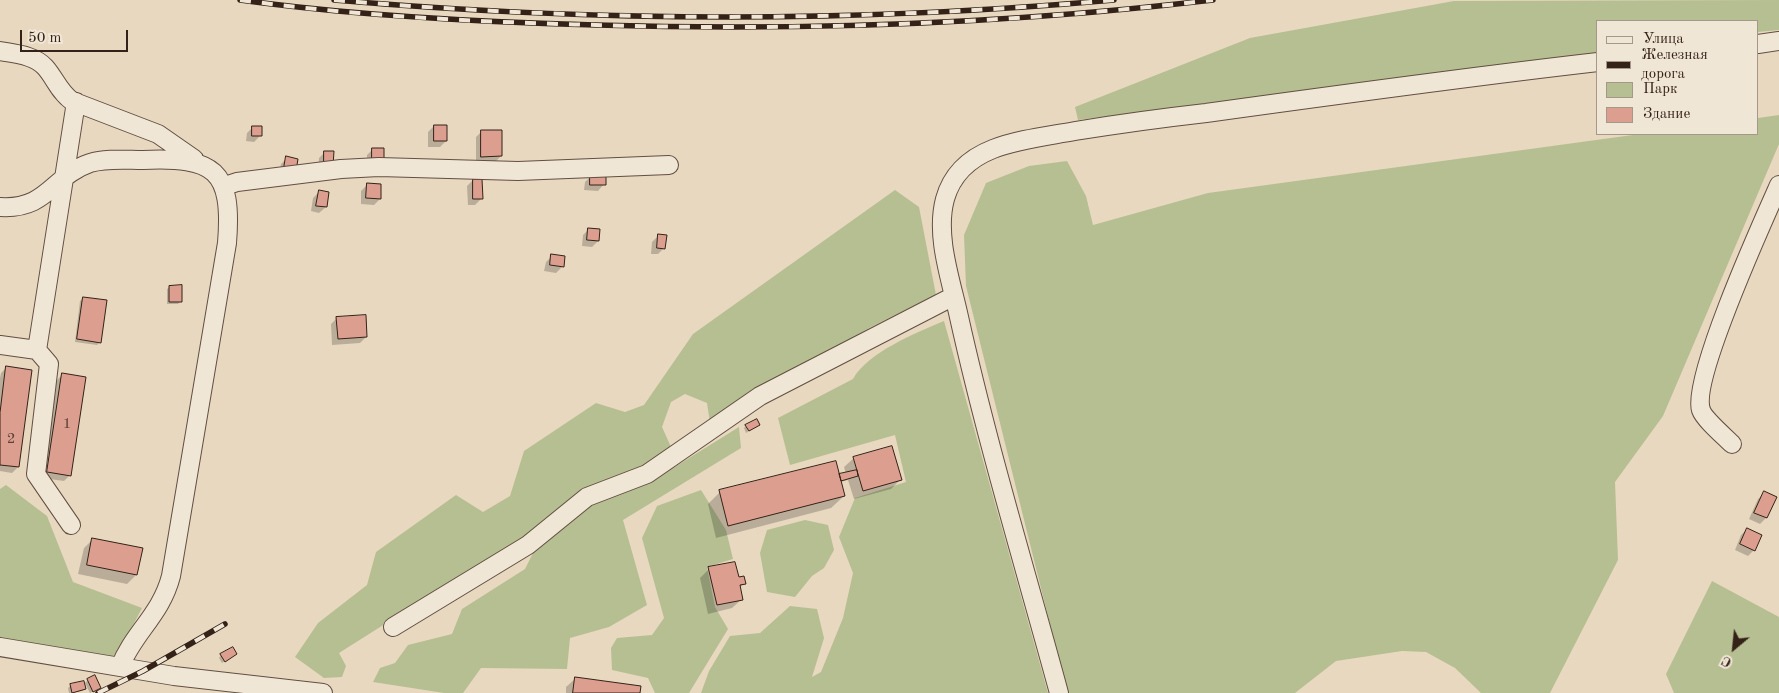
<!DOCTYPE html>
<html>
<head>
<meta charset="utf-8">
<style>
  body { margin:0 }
  #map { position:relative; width:1779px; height:693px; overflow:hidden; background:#e8d8bf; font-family:"Old Standard TT",serif }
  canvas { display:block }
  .legend { position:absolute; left:1596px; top:20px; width:162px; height:115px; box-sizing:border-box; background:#f0e6d5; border:1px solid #a59789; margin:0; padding:6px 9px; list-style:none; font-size:15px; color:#342118 }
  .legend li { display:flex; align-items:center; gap:10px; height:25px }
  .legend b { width:25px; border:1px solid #a59789 }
  .north { position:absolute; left:1709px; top:623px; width:50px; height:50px; -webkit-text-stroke:4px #f0e6d5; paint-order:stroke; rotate:208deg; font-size:14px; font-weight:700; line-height:20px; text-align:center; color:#342118 }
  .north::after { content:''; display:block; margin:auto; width:18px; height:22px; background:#342118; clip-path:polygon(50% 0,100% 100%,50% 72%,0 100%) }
  .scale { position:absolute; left:20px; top:30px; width:108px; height:22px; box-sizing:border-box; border:2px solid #342118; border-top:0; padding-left:6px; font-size:15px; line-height:18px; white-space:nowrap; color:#342118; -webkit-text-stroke:4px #f0e6d5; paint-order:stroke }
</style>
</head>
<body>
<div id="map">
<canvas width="1779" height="693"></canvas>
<ul class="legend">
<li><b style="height:6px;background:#f0e6d5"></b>Улица</li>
<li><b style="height:6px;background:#342118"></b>Железная дорога</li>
<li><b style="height:14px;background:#b6bf91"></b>Парк</li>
<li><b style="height:14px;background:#dc9f8f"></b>Здание</li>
</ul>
<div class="north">С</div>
<div class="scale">50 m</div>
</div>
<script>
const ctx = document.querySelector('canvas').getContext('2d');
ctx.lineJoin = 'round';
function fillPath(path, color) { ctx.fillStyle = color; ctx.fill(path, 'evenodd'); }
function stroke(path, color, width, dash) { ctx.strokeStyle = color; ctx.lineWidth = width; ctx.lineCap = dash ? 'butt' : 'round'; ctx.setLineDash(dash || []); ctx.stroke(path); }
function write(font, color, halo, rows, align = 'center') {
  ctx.font = font + ' "Old Standard TT",serif'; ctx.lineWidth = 4; ctx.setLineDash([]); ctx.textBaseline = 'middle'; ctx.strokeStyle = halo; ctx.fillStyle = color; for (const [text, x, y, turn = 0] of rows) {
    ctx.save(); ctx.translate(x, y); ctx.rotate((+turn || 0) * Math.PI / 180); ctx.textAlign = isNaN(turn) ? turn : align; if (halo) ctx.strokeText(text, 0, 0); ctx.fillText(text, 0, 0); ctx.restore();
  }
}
const green = new Path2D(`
  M 1779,0 L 1779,30 L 1758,32 L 1758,21 L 1598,21 L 1598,53 L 1078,120 L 1075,107 L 1250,38 L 1454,1 Z
  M 1779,115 L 1779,144 L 1663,416 L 1615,482 L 1618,560 L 1550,693 L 1481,693 L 1455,668 L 1426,652 L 1402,651 L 1336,661 L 1295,693 L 1067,693 L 966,286 L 964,235 L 986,183 L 1029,166 L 1067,161 L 1086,196 L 1093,225 L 1208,193 L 1640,134 L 1758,134 L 1758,118 Z
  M 895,190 L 919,207 L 936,295 L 871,327 L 710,423 L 707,403 L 685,394 L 671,402 L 662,427 L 671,447 L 665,458 L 673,468 L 739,427 L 741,448 L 623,520 L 647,605 L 609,627 L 570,638 L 567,669 L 481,668 L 463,693 L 444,693 L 373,682 L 380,668 L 395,663 L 408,645 L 452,634 L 462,609 L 525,569 L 538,543 L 513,543 L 339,653 L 346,666 L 342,677 L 324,678 L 295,657 L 318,623 L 367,585 L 376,552 L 456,495 L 483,512 L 510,496 L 524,451 L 596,403 L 625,412 L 644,405 L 693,334 Z
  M 944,321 L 1048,693 L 701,693 L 709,671 L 730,636 L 760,633 L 790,606 L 817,609 L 824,638 L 812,677 L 821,672 L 843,618 L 853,573 L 839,537 L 855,498 L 906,482 L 895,435 L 790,465 L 778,418 L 853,379 C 868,352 916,333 944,321 Z
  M 6,485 L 47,516 L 73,582 L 142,608 L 115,660 L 0,638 L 0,489 Z
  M 701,490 L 726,530 L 733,559 L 707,567 L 715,607 L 728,629 L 689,693 L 655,693 L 648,678 L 612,670 L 611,648 L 617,638 L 652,635 L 664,618 L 642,538 L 657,506 Z
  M 805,520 L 828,525 L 834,550 L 824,568 L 812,576 L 795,597 L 767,592 L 760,553 L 767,530 Z
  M 1712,581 L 1779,617 L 1779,693 L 1674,693 L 1666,674 Z`);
const shadow = new Path2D(`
  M 434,126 L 446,141 L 440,147 L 428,147 L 428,132 Z
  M 253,127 L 260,136 L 254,142 L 246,141 L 247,133 Z
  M 482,131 L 501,156 L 495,162 L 476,162 L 476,137 Z
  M 373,149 L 383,149 L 367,168 L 367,155 Z
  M 325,152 L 332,152 L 318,171 L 319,158 Z
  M 287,158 L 297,160 L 279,174 L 281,164 Z
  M 591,176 L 604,184 L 598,191 L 584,190 L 585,182 Z
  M 473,180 L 481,199 L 475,205 L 468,205 L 467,186 Z
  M 367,185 L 380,199 L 374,205 L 361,204 L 361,191 Z
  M 319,192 L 326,207 L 319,213 L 311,211 L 313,198 Z
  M 589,229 L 599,230 L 598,241 L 592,247 L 582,246 L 583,235 Z
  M 658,236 L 664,248 L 658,254 L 651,254 L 652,242 Z
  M 552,256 L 564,257 L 562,267 L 556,273 L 544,271 L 546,262 Z
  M 170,287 L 181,301 L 178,304 L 167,304 L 167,289 Z
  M 83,298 L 100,342 L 97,345 L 75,342 L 80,301 Z
  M 337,318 L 366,337 L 360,343 L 332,345 L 331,324 Z
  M 7,367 L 18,467 L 12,473 L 0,471 L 0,378 L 1,373 Z
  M 62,375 L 70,475 L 64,481 L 42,478 L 56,381 Z
  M 759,425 L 746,433 L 744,428 L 746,426 Z
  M 854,458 L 900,480 L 891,489 L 854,499 L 848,480 L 840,482 L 844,496 L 831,508 L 716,538 L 708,504 L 720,492 L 839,477 L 846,474 L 844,467 Z
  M 1764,493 L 1766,518 L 1760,524 L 1749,519 L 1758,499 Z
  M 1747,529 L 1754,550 L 1748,556 L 1735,550 L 1741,535 Z
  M 93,539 L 141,549 L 136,575 L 127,584 L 78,574 L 84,548 Z
  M 709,569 L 738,579 L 744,584 L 739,588 L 742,599 L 732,608 L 708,614 L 700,578 Z
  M 235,654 L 222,663 L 219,658 L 221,655 Z
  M 576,678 L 639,693 L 566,693 L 566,687 Z
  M 88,680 L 99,688 L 90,693 L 85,683 Z
  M 71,685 L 85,689 L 82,691 L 69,693 L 68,688 Z`);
const building = new Path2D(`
  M 434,125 L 447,125 L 447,141 L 434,141 Z
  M 252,126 L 262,126 L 262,136 L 252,136 Z
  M 481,130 L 502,130 L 502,156 L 481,157 Z
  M 372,148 L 384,148 L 384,162 L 372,162 Z
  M 324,151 L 334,151 L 333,166 L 324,165 Z
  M 286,156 L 298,159 L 296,171 L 284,168 Z
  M 590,174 L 606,175 L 606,185 L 590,185 Z
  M 473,179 L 482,179 L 483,199 L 473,199 Z
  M 367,183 L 381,184 L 381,199 L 366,198 Z
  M 319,190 L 329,192 L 327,207 L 316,206 Z
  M 588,228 L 600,229 L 599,241 L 587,240 Z
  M 658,234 L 667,235 L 665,249 L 657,248 Z
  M 551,254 L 565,256 L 564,267 L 550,265 Z
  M 182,285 L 182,302 L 169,302 L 169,286 Z
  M 83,297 L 107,300 L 101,343 L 77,339 Z
  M 366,315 L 367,337 L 338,339 L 336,317 Z
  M 6,366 L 32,370 L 19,467 L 0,465 L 0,413 Z
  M 62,373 L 86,377 L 71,476 L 47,472 Z
  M 757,419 L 760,425 L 749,431 L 745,425 Z
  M 892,446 L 902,480 L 863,491 L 853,457 Z
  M 836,461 L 845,496 L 728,526 L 719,490 Z
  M 857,470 L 858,476 L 841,481 L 839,474 Z
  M 1764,491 L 1777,497 L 1767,518 L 1754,513 Z
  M 1747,528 L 1762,535 L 1755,551 L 1740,544 Z
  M 92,538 L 143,548 L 137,575 L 87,565 Z
  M 735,562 L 739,577 L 744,576 L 746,584 L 740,585 L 743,600 L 717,605 L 708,567 Z
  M 233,647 L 237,654 L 225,662 L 220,654 Z
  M 95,675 L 101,688 L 93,692 L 87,679 Z
  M 575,677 L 641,686 L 640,693 L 573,693 Z
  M 84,681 L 86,689 L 72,693 L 70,684 Z`);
const minor = new Path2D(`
  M 1758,44 L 1779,41
  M 0,51 C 15,54 34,55 45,67 C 55,78 59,92 72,101 L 158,134 L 194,159
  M 225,186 L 237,182 L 341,169 L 379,167 L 518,171 L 669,165
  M 0,207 C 48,210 52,176 90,163 C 106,158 126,160 143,160 C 214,157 233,169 227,243 L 171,576 C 161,615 133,633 120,667
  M 0,345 L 37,350 L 49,364 L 36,474 L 71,525
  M 37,350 L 76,102
  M 1732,444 C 1725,437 1704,419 1701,410 C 1691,380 1763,221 1779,185
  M 393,627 L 528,545 L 587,497 L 647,474 L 760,396 L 954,296
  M 0,647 L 174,676 L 323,693
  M 1059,693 C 1025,568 987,443 959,317 C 951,280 935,236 945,199 C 952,174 970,158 993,149 C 1019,139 1048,136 1075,131 C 1118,124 1162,118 1206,113 C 1336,95 1467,77 1598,62`);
const rail = new Path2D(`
  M 240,0 C 358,16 477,22 596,25 C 802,31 1008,24 1213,0
  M 334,0 C 592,22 855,23 1114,0
  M 98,693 L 143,671 L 225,624`);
const numberNames = [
  ["1",67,424],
  ["2",11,439]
];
fillPath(green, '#b6bf91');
fillPath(shadow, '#0003');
fillPath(building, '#dc9f8f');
stroke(building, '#342118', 1);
stroke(minor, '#614f42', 20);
stroke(minor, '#f0e6d5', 18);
stroke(rail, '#342118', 5.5);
stroke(rail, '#f0e6d5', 4, [11]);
write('15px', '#5e4036', null, numberNames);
</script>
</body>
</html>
